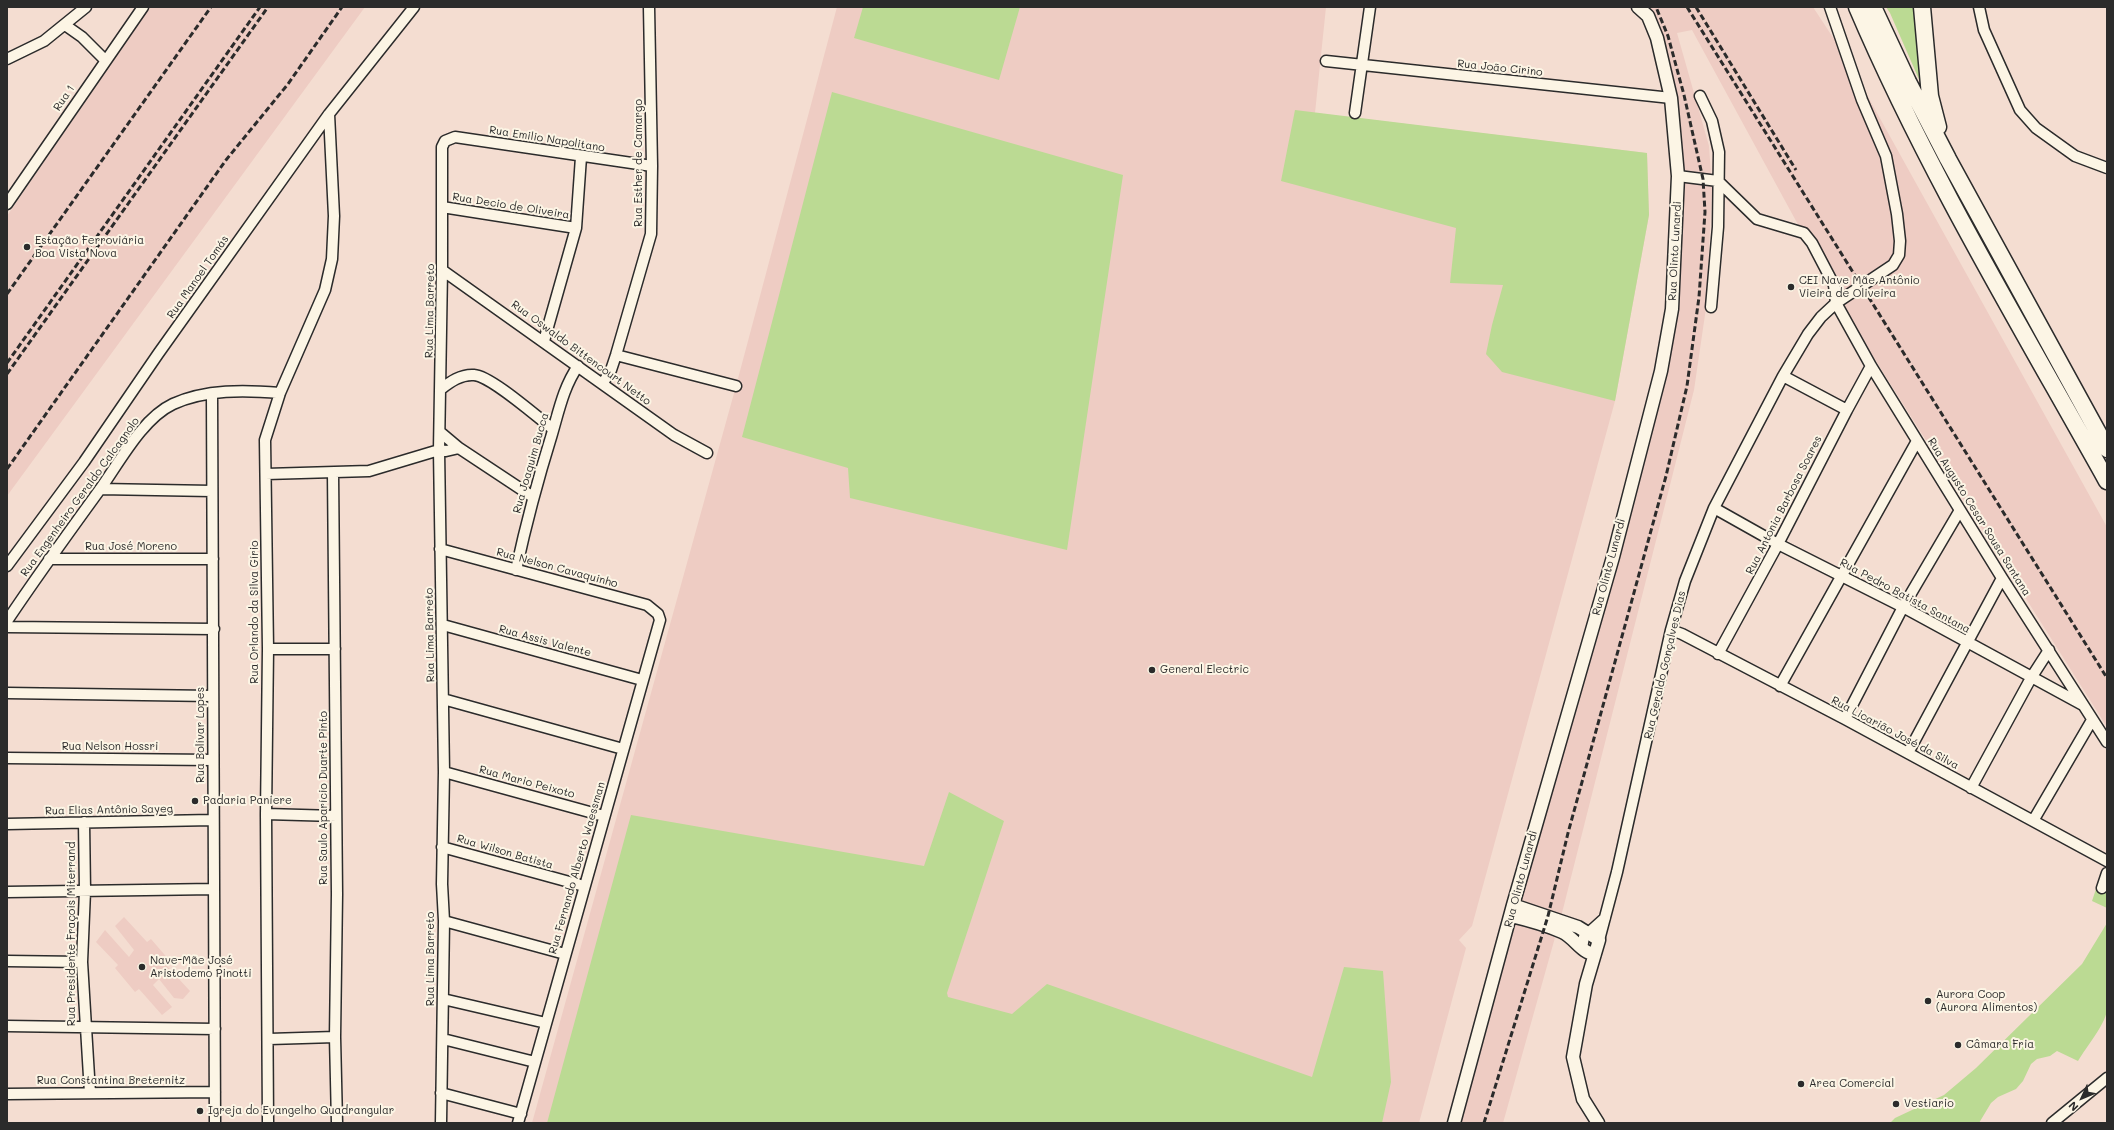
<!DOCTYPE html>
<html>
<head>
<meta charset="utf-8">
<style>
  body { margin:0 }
  #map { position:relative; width:2114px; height:1130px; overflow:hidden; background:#f4ddd1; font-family:Mali,sans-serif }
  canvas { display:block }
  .frame { position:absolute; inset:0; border:8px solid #2b2b2b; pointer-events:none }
  .north { position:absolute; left:2062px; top:1078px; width:40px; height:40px; -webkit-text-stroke:3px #fcf5e5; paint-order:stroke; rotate:226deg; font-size:11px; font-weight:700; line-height:16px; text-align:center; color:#2b2b2b }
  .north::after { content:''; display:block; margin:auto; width:14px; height:18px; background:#2b2b2b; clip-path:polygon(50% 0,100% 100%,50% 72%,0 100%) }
</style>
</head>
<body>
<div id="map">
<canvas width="2114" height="1130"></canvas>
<div class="frame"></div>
<div class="north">N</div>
</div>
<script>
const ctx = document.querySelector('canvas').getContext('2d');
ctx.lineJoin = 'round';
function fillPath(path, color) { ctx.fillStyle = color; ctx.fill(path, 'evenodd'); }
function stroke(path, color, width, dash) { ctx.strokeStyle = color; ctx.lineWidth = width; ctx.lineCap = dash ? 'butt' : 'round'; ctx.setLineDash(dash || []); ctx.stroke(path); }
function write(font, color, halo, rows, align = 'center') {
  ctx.font = font + ' Mali,sans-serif'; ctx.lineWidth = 4; ctx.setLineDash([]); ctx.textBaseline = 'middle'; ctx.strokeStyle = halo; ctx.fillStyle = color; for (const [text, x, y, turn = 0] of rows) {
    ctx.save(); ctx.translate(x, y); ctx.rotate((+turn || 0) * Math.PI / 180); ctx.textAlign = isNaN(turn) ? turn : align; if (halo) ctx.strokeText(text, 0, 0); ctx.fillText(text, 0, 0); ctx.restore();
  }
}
const built = new Path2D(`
  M 150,7 L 365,7 L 7,496 L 7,216 Z
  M 837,7 L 1326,7 L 1315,113 L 1647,153 L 1649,215 L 1615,401 L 1472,926 L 1459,940 L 1466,948 L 1419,1123 L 532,1123 L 736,386 Z
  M 1638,7 L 1813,7 L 1847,59 L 2107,527 L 2107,727 L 1850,320 L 1692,30 L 1677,33 L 1709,146 L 1712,189 L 1706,308 L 1694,390 L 1563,909 L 1503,1123 L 1454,1123 L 1661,371 L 1678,176 L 1657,38 Z
  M 124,917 L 147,942 L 151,939 L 170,961 L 166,965 L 190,991 L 183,999 L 174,998 L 159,979 L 153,985 L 172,1007 L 162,1015 L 139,989 L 135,992 L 115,968 L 118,965 L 96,942 L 105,930 L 129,957 L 134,950 L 115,926 Z`);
const green = new Path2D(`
  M 863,7 L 1020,7 L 999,80 L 854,38 Z
  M 1886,7 L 1919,7 L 1921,84 L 1890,13 Z
  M 832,92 L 1123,175 L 1067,550 L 850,498 L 848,468 L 742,437 Z
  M 1295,110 L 1647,153 L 1649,215 L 1615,401 L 1502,372 L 1486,354 L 1492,325 L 1503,285 L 1450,283 L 1456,228 L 1281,181 Z
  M 949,792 L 1004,821 L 947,993 L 948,997 L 1012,1014 L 1047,984 L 1312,1077 L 1344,967 L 1383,971 L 1391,1082 L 1382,1123 L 547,1123 L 631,815 L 924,866 Z
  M 2102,871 L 2102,884 L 2107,886 L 2107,908 L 2092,901 Z
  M 2107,923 L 2107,1011 C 2104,1026 2087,1046 2078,1061 L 2057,1051 L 2050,1056 L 2037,1059 L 2031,1064 L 2023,1081 L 2016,1089 L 1998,1097 L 1991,1103 L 1979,1123 L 1890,1123 L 1895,1118 L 1944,1095 L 1976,1068 L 2082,964 Z`);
const minor = new Path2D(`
  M 1979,7 L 1984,30 L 2020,110 L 2036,128 L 2075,156 L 2107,168
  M 65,25 L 82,37 L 105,60
  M 7,59 L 44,41 L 86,7
  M 1326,61 L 1671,98
  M 1700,96 L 1712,121 L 1719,152 L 1718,227 L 1711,307
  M 1355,113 L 1370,7
  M 1678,176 L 1718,181 L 1757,219 L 1804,233 L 1812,243 L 1834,285 L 1836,303 L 1871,366 L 2002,578 L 2107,742
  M 7,204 L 143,7
  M 442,207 L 576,228
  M 442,270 L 674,435 L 707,453
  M 544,341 L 576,228 L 581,157
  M 616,355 L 736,386
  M 1783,376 L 1847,410
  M 603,383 L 611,370 L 616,355 L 651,234 L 652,166 L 649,7
  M 441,389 C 450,382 461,374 474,375 C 491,376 537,417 553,429
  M 212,395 L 215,1123
  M 440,432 L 459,448 L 533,497
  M 333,473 L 337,894 L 335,1037 L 337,1123
  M 266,474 L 369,471 L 439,450 L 446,451 L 459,448
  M 100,489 L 212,491
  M 1714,508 L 1778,544 L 1903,607 L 2083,705
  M 440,549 L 647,605 L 658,614 L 660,620 L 518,1123
  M 49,559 L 213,559
  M 7,566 L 84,462 L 158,354 L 329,114 L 414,7
  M 516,570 C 526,524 538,479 552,434 C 559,410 564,386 578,366
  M 7,621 C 37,576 69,532 101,488 C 120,461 143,418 173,404 C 206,389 245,390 280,393
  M 443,625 L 642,680
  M 7,627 L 214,629
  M 1671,630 L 1682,634 L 1845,719 L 2107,861
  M 268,649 L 335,649
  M 1718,654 L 1778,544 L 1847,410 L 1871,366
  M 1780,686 L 1917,441
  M 7,693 L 212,696
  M 443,699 L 623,749
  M 1845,719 L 1903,607 L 1960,510
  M 1908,753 L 2002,578
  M 7,758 L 213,760
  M 444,772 L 604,816
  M 1971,788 L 2031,678 L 2049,650
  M 266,814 L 336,816
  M 2033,821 L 2092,720
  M 84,822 L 85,891 L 82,962 L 90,1093
  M 7,824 L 212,820
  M 442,847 L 584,886
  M 2102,888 L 2107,873
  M 7,892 L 214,889
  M 444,921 L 565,954
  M 1599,940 L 1617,872 L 1671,630 L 1685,581 L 1714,508 L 1783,376 L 1808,334 L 1821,317 L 1836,303 L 1893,265 L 1899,255 L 1900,241 L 1897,214 L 1886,156 L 1862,100 L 1830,7
  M 1582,948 L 1584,937 L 1605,918
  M 7,961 L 82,962
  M 443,999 L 546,1023
  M 7,1026 L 215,1029
  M 269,1039 L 335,1037
  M 443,1039 L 535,1062
  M 441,1093 L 521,1114
  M 7,1094 L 215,1092
  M 268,1123 L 266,814 L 268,649 L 265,440 L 280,393 L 325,290 L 332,259 L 334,216 L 329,114
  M 441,1123 L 444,921 L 442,884 L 444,772 L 439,450 L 442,270 L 442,147 L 445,141 L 455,137 L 652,166
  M 2052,1123 L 2107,1078`);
const tertiary = new Path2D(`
  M 1513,905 L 1578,927 L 1599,940 L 1586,984 L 1573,1057 L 1583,1099 L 1598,1123
  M 1511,916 C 1528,920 1546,925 1562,932 C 1575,938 1581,953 1595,954
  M 1454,1123 L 1513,905 L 1613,557 L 1661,371 L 1672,309 L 1678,176 L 1671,98 L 1657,38 L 1648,16 L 1638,7`);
const trunk = new Path2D(`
  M 1857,7 C 1927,171 2020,325 2107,481
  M 1873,7 L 1908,82 L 1948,159 L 2107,449
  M 1922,7 L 1930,96 L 1938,127`);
const rail = new Path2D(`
  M 1687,7 L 2107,678
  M 1696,7 L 1796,170
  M 7,294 L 211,7
  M 7,363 L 260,7
  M 7,374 L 268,7
  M 7,469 L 226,160 L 288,84 L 342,7
  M 1484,1123 L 1548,916 L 1568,833 L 1666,476 L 1687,386 L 1699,297 L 1705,212 L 1703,179 L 1684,95 L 1668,36 L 1656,7`);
const markers = [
  [27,247,4,"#2b2b2b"],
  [1791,287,4,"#2b2b2b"],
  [1152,670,4,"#2b2b2b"],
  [195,801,4,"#2b2b2b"],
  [142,967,4,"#2b2b2b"],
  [1928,1001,4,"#2b2b2b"],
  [1958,1045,4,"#2b2b2b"],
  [1801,1084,4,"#2b2b2b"],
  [1896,1104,4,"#2b2b2b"],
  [200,1111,4,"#2b2b2b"]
];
const streetNames = [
  ["Rua João Cirino",1500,68,6],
  ["Rua 1",64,98,-56],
  ["Rua Emilio Napolitano",547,139,9],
  ["Rua Esther de Camargo",639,163,-90],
  ["Rua Decio de Oliveira",511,206,9],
  ["Rua Olinto Lunardi",1675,251,-87],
  ["Rua Manoel Tomás",198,277,-55],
  ["Rua Lima Barreto",430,311,-89],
  ["Rua Oswaldo Bittencourt Netto",581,353,36],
  ["Rua Joaquim Bucca",531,463,-74],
  ["Rua Engenheiro Geraldo Calcagnolo",80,497,-54],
  ["Rua Antonia Barbosa Soares",1784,505,-63],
  ["Rua Augusto Cesar Sousa Santana",1979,517,58],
  ["Rua José Moreno",131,547],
  ["Rua Olinto Lunardi",1609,567,-75],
  ["Rua Nelson Cavaquinho",557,568,15],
  ["Rua Pedro Batista Santana",1905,596,28],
  ["Rua Orlando da Silva Gírio",255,612,-90],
  ["Rua Lima Barreto",430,635,-91],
  ["Rua Assis Valente",545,641,15],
  ["Rua Geraldo Gonçalves Dias",1665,665,-77],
  ["Rua Licarião José da Silva",1895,733,28],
  ["Rua Bolívar Lopes",201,735,-90],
  ["Rua Nelson Hossri",110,747],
  ["Rua Mario Peixoto",527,782,15],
  ["Rua Saulo Aparício Duarte Pinto",324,798,-90],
  ["Rua Elias Antônio Sayeg",109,810,-1],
  ["Rua Wilson Batista",505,852,16],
  ["Rua Fernando Alberto Waessman",577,868,-74],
  ["Rua Olinto Lunardi",1521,879,-75],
  ["Rua Presidente Fraçois Miterrand",72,934,-90],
  ["Rua Lima Barreto",431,959,-90],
  ["Rua Constantina Breternitz",111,1081]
];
const poiNames = [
  ["Estação Ferroviária",35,241],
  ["Boa Vista Nova",35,254],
  ["CEI Nave Mãe Antônio",1799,281],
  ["Vieira de Oliveira",1799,294],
  ["General Electric",1160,670],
  ["Padaria Paniere",203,801],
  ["Nave-Mãe José",150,961],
  ["Aristodemo Pinotti",150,974],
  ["Aurora Coop",1936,995],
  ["(Aurora Alimentos)",1936,1008],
  ["Câmara Fria",1966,1045],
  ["Area Comercial",1809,1084],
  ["Vestiario",1904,1104],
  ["Igreja do Evangelho Quadrangular",208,1111]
];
fillPath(built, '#eeccc3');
fillPath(green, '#bbda93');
stroke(minor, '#2b2b2b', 13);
stroke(tertiary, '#2b2b2b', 15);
stroke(trunk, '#2b2b2b', 19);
stroke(minor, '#fcf5e5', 10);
stroke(tertiary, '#fcf5e5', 12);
stroke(trunk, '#fcf5e5', 16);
stroke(rail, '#2b2b2b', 3, [6, 3]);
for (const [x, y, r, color] of markers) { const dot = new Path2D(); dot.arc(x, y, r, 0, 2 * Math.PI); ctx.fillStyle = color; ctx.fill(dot); stroke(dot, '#fcf5e5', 1.5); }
write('11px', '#2b2b2b', '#fcf5e5', streetNames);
write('11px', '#2b2b2b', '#fcf5e5', poiNames, 'left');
</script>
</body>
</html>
